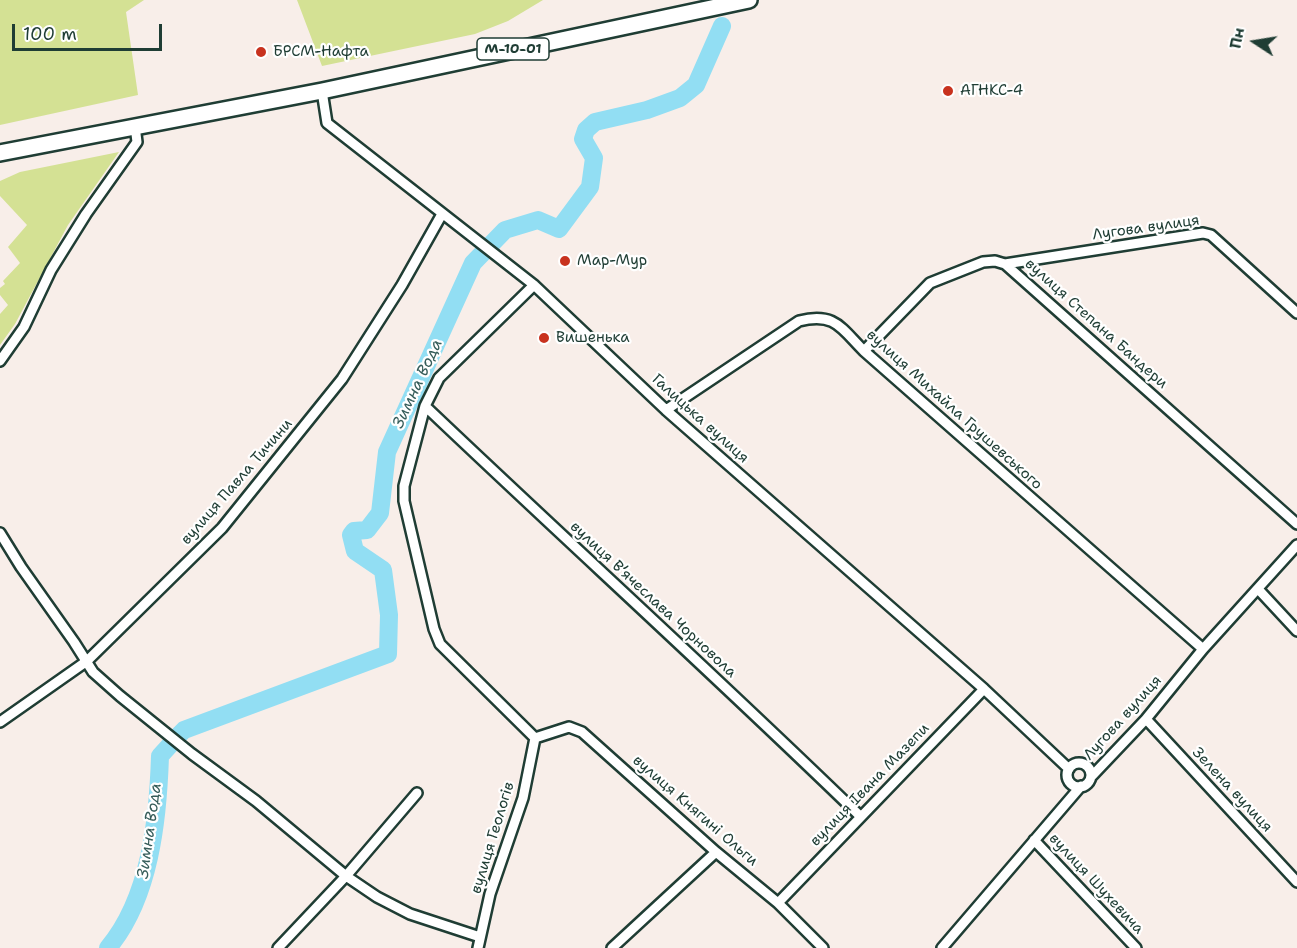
<!DOCTYPE html>
<html>
<head>
<meta charset="utf-8">
<style>
  body { margin:0 }
  #map { position:relative; width:1297px; height:948px; overflow:hidden; background:#f8eee9; font-family:"Shantell Sans",sans-serif }
  canvas { display:block }
  .north { position:absolute; left:1225px; top:12px; width:60px; height:60px; -webkit-text-stroke:4px #fff; paint-order:stroke; rotate:282deg; font-size:16px; font-weight:700; line-height:24px; text-align:center; color:#1f3d34 }
  .north::after { content:''; display:block; margin:auto; width:21px; height:27px; background:#1f3d34; clip-path:polygon(50% 0,100% 100%,50% 72%,0 100%) }
  .scale { position:absolute; left:12px; top:24px; width:150px; height:27px; box-sizing:border-box; border:3px solid #1f3d34; border-top:0; padding-left:8px; font-size:18px; line-height:21px; white-space:nowrap; color:#1f3d34; -webkit-text-stroke:4px #fff; paint-order:stroke }
</style>
</head>
<body>
<div id="map">
<canvas width="1297" height="948"></canvas>
<div class="north">Пн</div>
<div class="scale">100 m</div>
</div>
<script>
const ctx = document.querySelector('canvas').getContext('2d');
ctx.lineJoin = 'round';
function fillPath(path, color) { ctx.fillStyle = color; ctx.fill(path, 'evenodd'); }
function stroke(path, color, width, dash) { ctx.strokeStyle = color; ctx.lineWidth = width; ctx.lineCap = dash ? 'butt' : 'round'; ctx.setLineDash(dash || []); ctx.stroke(path); }
function write(font, color, halo, rows, align = 'center') {
  ctx.font = font + ' "Shantell Sans",sans-serif'; ctx.lineWidth = 4.5; ctx.setLineDash([]); ctx.textBaseline = 'middle'; ctx.strokeStyle = halo; ctx.fillStyle = color; for (const [text, x, y, turn = 0] of rows) {
    ctx.save(); ctx.translate(x, y); ctx.rotate((+turn || 0) * Math.PI / 180); ctx.textAlign = isNaN(turn) ? turn : align; if (halo) ctx.strokeText(text, 0, 0); ctx.fillText(text, 0, 0); ctx.restore();
  }
}
const green = new Path2D(`
  M 0,0 L 144,0 L 126,12 L 138,95 L 0,125 Z
  M 297,0 L 543,0 L 508,21 L 475,34 L 322,66 Z
  M 119,152 L 68,225 L 15,324 L 0,345 L 0,314 L 8,305 L 0,295 L 0,288 L 5,284 L 3,281 L 20,263 L 8,247 L 27,225 L 0,196 L 0,181 L 20,172 Z`);
const river = new Path2D(`
  M 179,735 L 184,730 L 388,654 L 389,615 L 383,570 L 355,551 L 351,535 L 354,531 L 367,530 L 380,513 L 387,452 L 473,263 L 505,230 L 538,220 L 559,229 L 590,187 L 594,158 L 583,139 L 586,130 L 595,122 L 647,110 L 680,98 L 696,85 L 722,26
  M 108,948 C 150,898 158,820 160,756 L 170,745`);
const minor = new Path2D(`
  M 322,91 L 327,123 L 534,285 L 666,410 L 984,689 L 1069,769
  M 1005,264 L 1203,233 L 1211,235 L 1297,313
  M 534,285 L 439,378 L 425,406 L 404,486 L 404,501 L 434,629 L 440,644 L 535,738
  M 864,351 L 930,283 L 983,262 L 995,261 L 1005,264 L 1297,524
  M 0,361 L 24,327 L 51,270 L 86,214 L 137,142 L 135,126
  M 425,406 C 569,543 717,677 860,816
  M 666,410 L 799,321 C 835,312 841,328 864,351 L 1203,649
  M 0,533 L 21,567 L 74,642 L 93,672 L 120,696 L 192,754 L 256,801 L 346,876 L 377,897 L 410,914 L 480,937
  M 1258,589 L 1297,631
  M 1146,719 L 1297,882
  M 0,722 L 87,661 L 222,528 L 342,379 L 402,285 L 442,214
  M 535,738 L 569,727 L 582,732 L 716,852 L 778,903 L 823,948
  M1067 775a12 12 0 1 1 24 0a12 12 0 1 1-24 0Z
  M 1091,777 L 1146,719 L 1203,649 L 1297,545
  M 1034,840 L 1136,948
  M 778,903 L 984,689
  M 278,948 L 346,876 L 417,793
  M 478,948 L 490,894 L 523,798 L 535,738
  M 612,948 L 716,852
  M 942,948 L 1081,786`);
const highway = new Path2D(`
  M 0,153 L 322,91 L 749,0`);
const markers = [
  [261,52,6,"#c8321e"],
  [948,91,6,"#c8321e"],
  [565,261,6,"#c8321e"],
  [544,338,6,"#c8321e"]
];
const shields = [
  [513,49,72]
];
const shieldNames = [
  ["М-10-01",513,49]
];
const poiNames = [
  ["БРСМ-Нафта",273,52],
  ["АГНКС-4",960,91],
  ["Мар-Мур",577,261],
  ["Вишенька",556,338]
];
const streetNames = [
  ["Лугова вулиця",1146,228,-8],
  ["вулиця Степана Бандери",1096,324,42],
  ["вулиця Михайла Грушевського",954,410,42],
  ["Галицька вулиця",700,419,42],
  ["вулиця Павла Тичини",237,482,-49],
  ["вулиця Вʼячеслава Чорновола",653,600,43],
  ["Лугова вулиця",1123,718,-48],
  ["вулиця Івана Мазепи",870,785,-46],
  ["Зелена вулиця",1232,790,47],
  ["вулиця Княгині Ольги",695,811,41],
  ["вулиця Геологів",493,838,-73],
  ["вулиця Шухевича",1096,884,47]
];
const waterNames = [
  ["Зимна Вода",418,384,-65],
  ["Зимна Вода",150,831,-82]
];
fillPath(green, '#d4e194');
stroke(river, '#92def3', 18);
stroke(minor, '#1f3d34', 14);
stroke(highway, '#1f3d34', 20);
stroke(minor, '#fff', 9);
stroke(highway, '#fff', 15);
for (const [x, y, r, color] of markers) { const dot = new Path2D(); dot.arc(x, y, r, 0, 2 * Math.PI); ctx.fillStyle = color; ctx.fill(dot); stroke(dot, '#fff', 2); }
for (const [x, y, w] of shields) { const box = new Path2D(); box.roundRect(x - w / 2, y - 11, w, 22, 4.5); ctx.fillStyle = '#fff'; ctx.fill(box); stroke(box, '#1f3d34', 1.5); }
write('bold 14px', '#1f3d34', null, shieldNames);
write('15px', '#1f3d34', '#fff', poiNames, 'left');
write('15px', '#1f3d34', '#fff', streetNames);
write('italic 16px', '#365d5a', '#fff', waterNames);
</script>
</body>
</html>
